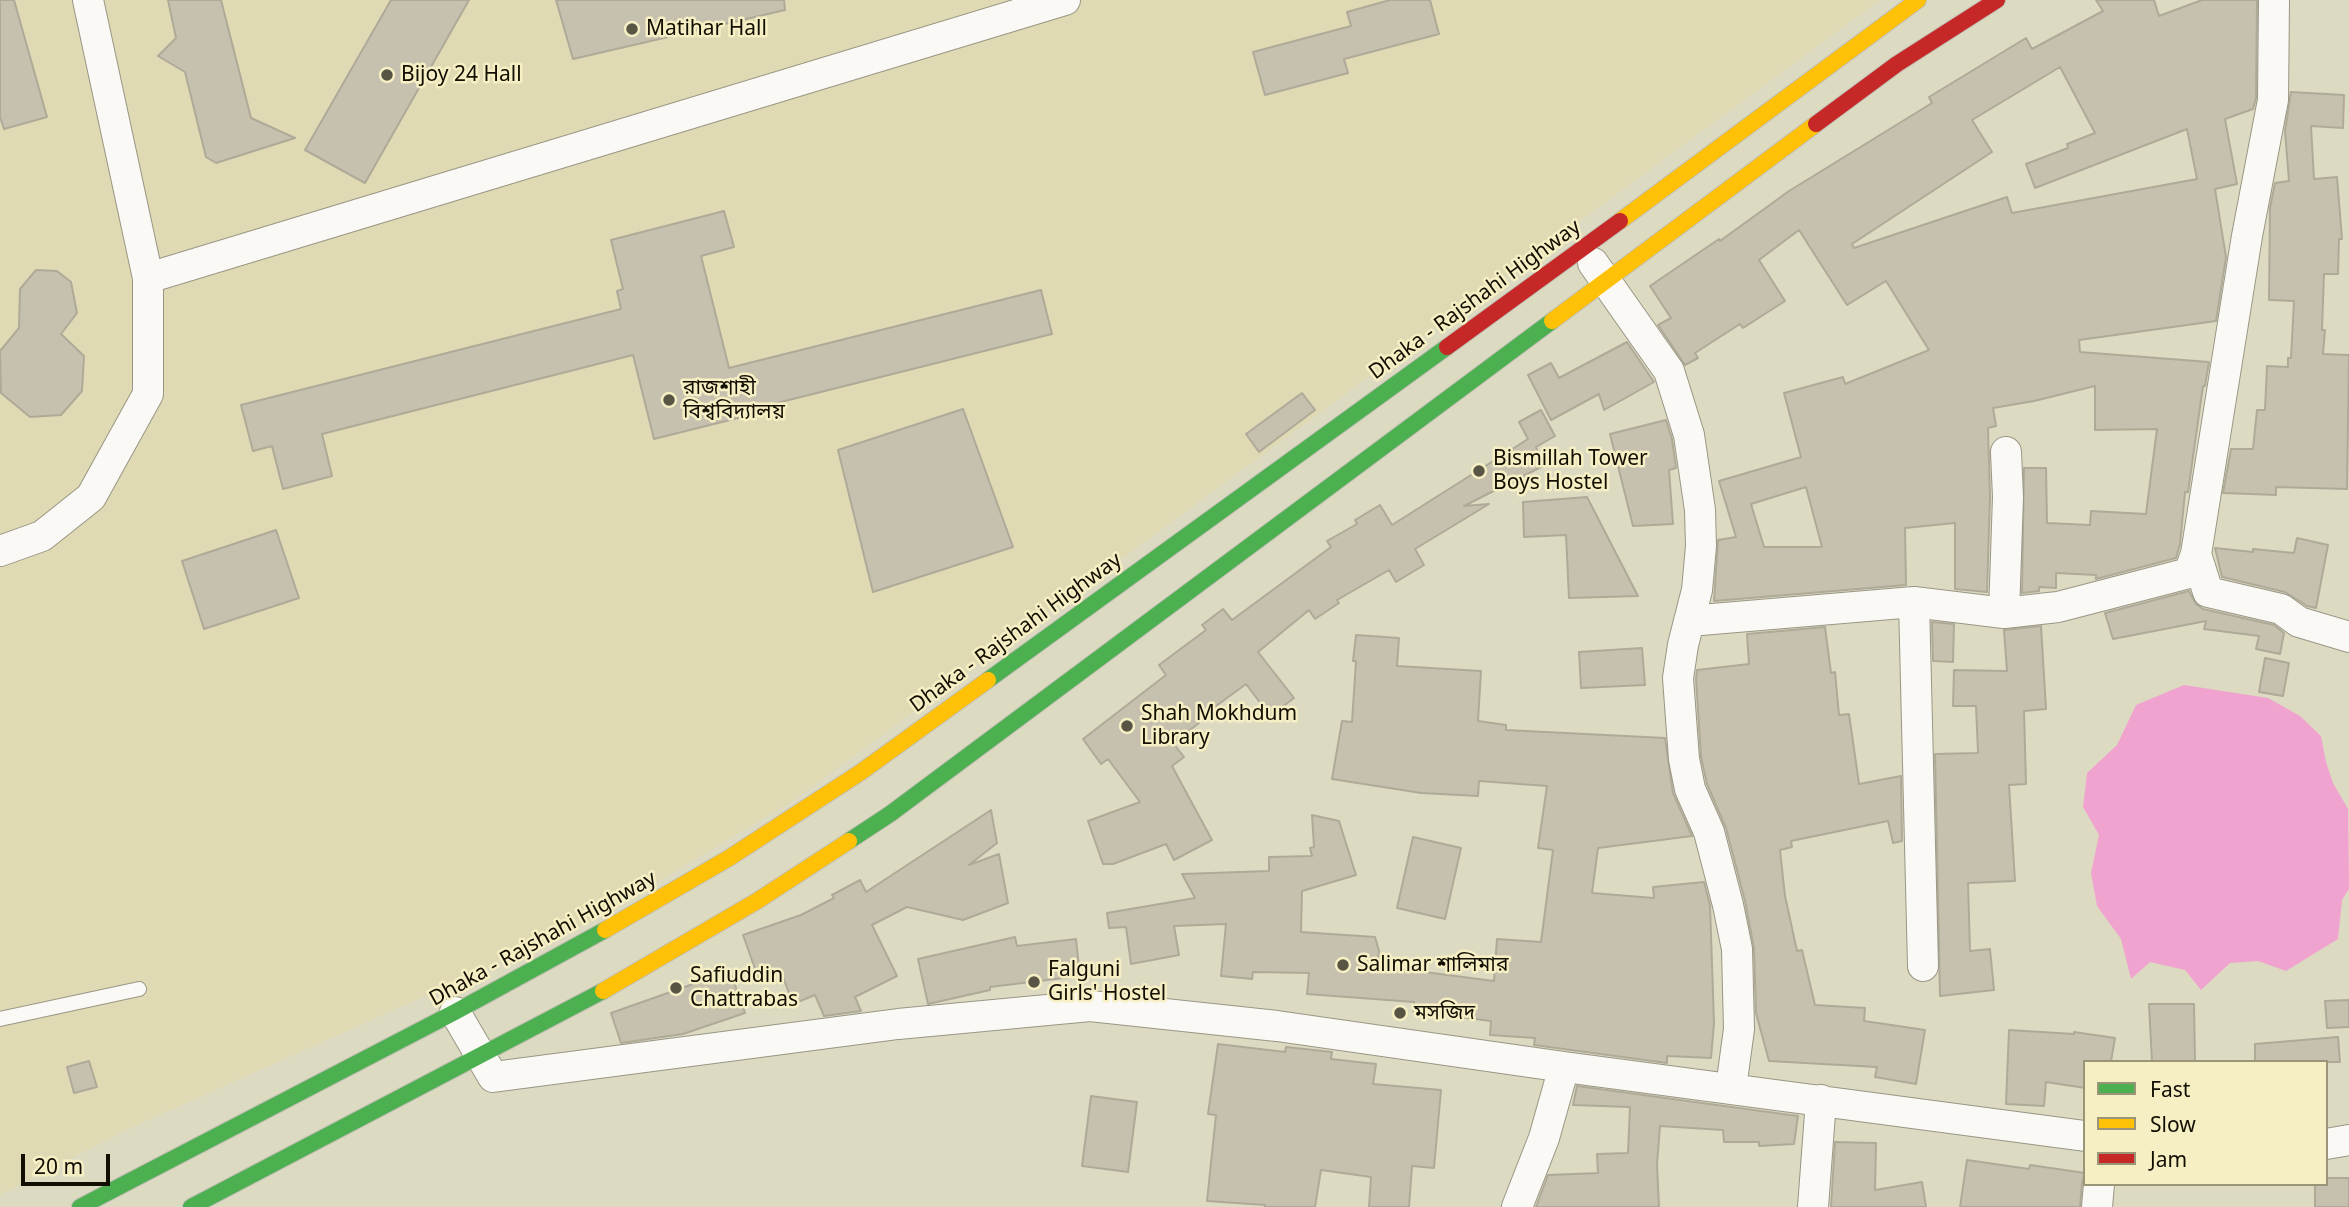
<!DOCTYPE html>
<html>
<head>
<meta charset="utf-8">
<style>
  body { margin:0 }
  #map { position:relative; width:2349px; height:1207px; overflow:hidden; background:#dddac2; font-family:"Noto Sans",sans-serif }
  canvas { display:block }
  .legend { position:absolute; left:2083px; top:1060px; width:245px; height:126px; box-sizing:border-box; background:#f6efc4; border:2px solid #9a9576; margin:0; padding:9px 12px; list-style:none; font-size:21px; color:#110e02 }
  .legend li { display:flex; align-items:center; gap:14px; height:35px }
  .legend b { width:35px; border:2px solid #9a9576 }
  .scale { position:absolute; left:21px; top:1154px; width:89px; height:32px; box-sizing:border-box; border:4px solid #110e02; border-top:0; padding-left:9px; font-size:21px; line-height:24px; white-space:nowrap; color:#110e02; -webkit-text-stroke:5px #f6efc4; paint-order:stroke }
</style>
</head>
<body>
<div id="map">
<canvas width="2349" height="1207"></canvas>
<ul class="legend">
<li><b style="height:9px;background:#4caf50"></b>Fast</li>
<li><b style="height:9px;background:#ffc107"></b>Slow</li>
<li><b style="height:9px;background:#c62828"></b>Jam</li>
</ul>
<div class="scale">20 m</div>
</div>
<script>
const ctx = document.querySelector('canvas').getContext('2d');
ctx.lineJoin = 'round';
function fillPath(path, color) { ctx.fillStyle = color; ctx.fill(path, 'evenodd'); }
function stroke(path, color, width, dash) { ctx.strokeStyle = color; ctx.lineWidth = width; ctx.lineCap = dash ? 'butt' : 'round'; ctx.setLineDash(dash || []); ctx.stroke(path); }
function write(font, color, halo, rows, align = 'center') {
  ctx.font = font + ' "Noto Sans","Noto Sans Bengali",sans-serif'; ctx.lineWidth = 5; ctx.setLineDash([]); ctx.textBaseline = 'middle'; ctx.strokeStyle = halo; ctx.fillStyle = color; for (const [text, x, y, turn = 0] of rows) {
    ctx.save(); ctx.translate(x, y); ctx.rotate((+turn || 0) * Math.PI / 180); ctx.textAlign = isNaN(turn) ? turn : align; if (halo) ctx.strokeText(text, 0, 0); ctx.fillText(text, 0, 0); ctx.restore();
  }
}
const built = new Path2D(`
  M 0,0 L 1880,0 L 794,800 L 594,920 L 124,1131 L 0,1195 Z`);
const water = new Path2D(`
  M 2184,685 L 2268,698 L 2300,716 L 2321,736 L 2326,762 L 2333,783 L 2348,809 L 2349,889 L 2342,900 L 2338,939 L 2286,971 L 2258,961 L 2230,963 L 2201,990 L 2185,970 L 2150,962 L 2131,979 L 2121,939 L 2097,906 L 2091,873 L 2099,835 L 2083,807 L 2087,773 L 2117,745 L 2136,705 Z`);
const building = new Path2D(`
  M 0,0 L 14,0 L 47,117 L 4,129 L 0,117 Z
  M 168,0 L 221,0 L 251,118 L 295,138 L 216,163 L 206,157 L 185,72 L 158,56 L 176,38 Z
  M 391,0 L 469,0 L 365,183 L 305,150 Z
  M 556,0 L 784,0 L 785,10 L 573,59 Z
  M 1390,0 L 1430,0 L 1439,34 L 1344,59 L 1348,73 L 1265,95 L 1253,52 L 1351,26 L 1347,12 Z
  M 2096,0 L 2154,0 L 2159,16 L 2202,0 L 2257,0 L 2256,98 L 2253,109 L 2225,119 L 2237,184 L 2215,189 L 2226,257 L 2216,321 L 2079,340 L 2080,352 L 2209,362 L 2205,386 L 2203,386 L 2188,492 L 2185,492 L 2180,544 L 2176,558 L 2096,579 L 2096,575 L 2056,573 L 2056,588 L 2039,587 L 2039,591 L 2022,593 L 2024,468 L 2046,468 L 2047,523 L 2090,525 L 2091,511 L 2146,514 L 2157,429 L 2095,430 L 2095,386 L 2034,401 L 1993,408 L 1996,426 L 1988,428 L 1990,497 L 1987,592 L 1955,589 L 1955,523 L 1905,528 L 1906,585 L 1714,601 L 1718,540 L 1736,537 L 1719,481 L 1801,457 L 1784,393 L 1843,377 L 1845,384 L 1929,350 L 1886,281 L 1847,305 L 1799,230 L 1759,260 L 1785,301 L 1743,328 L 1740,324 L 1695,353 L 1698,358 L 1685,365 L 1658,325 L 1671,318 L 1650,286 L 1719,239 L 1720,241 L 1789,191 L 1932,103 L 1929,97 L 2026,38 L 2032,49 L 2103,11 ZM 2060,67 L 2095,133 L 2067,144 L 2068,148 L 2026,164 L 2035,188 L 2187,129 L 2197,179 L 2012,213 L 2007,197 L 1854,248 L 1852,244 L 1992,152 L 1972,120 ZM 1806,487 L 1822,547 L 1764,547 L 1751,504 Z
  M 2291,92 L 2344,95 L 2343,128 L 2311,126 L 2314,179 L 2337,177 L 2342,239 L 2339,239 L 2338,274 L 2324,274 L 2322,330 L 2325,330 L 2323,354 L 2349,355 L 2347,489 L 2276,487 L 2276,495 L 2223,493 L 2231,449 L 2253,449 L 2257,410 L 2265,410 L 2267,366 L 2288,367 L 2288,358 L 2291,358 L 2294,301 L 2269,300 L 2270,208 L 2275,183 L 2289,181 L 2285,131 Z
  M 724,211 L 734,247 L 701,256 L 729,368 L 1041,290 L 1052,334 L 741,412 L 742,417 L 654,439 L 633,355 L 322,434 L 332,476 L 283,489 L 272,446 L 253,451 L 241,405 L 621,309 L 617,291 L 623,289 L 611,240 Z
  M 36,270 L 57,271 L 71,282 L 77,313 L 61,334 L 84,356 L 82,391 L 61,415 L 30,417 L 1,393 L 0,351 L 19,328 L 20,289 Z
  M 1627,342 L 1654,382 L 1604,410 L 1599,394 L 1551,420 L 1528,375 L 1551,363 L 1559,378 Z
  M 1302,393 L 1315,410 L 1259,452 L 1246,434 Z
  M 963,409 L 1013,547 L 873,592 L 838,450 Z
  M 1541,410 L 1555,436 L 1536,447 L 1543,466 L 1464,506 L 1489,504 L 1415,549 L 1424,565 L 1396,582 L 1389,570 L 1337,600 L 1339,603 L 1315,619 L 1309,610 L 1258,652 L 1294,698 L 1270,716 L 1246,684 L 1197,720 L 1199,723 L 1173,743 L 1184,757 L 1172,766 L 1212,840 L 1174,860 L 1166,844 L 1113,864 L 1103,864 L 1088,821 L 1140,802 L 1108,759 L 1101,764 L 1083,739 L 1166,675 L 1159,665 L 1206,630 L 1202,625 L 1223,609 L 1232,620 L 1331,547 L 1327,541 L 1357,524 L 1355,520 L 1380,505 L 1392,525 L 1528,439 L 1519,422 Z
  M 1666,420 L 1672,439 L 1676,468 L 1669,470 L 1673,524 L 1633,526 L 1610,434 Z
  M 1587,497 L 1638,596 L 1569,598 L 1566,535 L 1524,537 L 1523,502 Z
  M 276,530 L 299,598 L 204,629 L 182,561 Z
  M 2297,538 L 2328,545 L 2316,608 L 2307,606 L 2285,592 L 2222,577 L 2215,548 L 2253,552 L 2253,549 L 2294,553 Z
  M 2189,591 L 2196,604 L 2203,609 L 2274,625 L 2284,633 L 2280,654 L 2256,649 L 2259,636 L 2204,629 L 2206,621 L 2113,639 L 2105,613 Z
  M 1932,622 L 1954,624 L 1953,662 L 1933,661 Z
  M 2041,626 L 2046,709 L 2024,711 L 2026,784 L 2009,785 L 2015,881 L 1968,883 L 1970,951 L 1990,949 L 1994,990 L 1940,996 L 1935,754 L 1978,753 L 1976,706 L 1953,706 L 1954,670 L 2007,671 L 2004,630 Z
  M 1825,627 L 1831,673 L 1835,672 L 1839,715 L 1849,714 L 1859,784 L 1901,776 L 1902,841 L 1893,843 L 1888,821 L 1791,841 L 1792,847 L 1780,850 L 1785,896 L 1797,951 L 1802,950 L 1815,1005 L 1865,1008 L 1864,1021 L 1925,1030 L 1916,1084 L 1875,1077 L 1877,1067 L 1769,1061 L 1756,1013 L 1754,948 L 1745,901 L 1726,828 L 1707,784 L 1701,757 L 1696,679 L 1697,670 L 1749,664 L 1747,634 Z
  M 1356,635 L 1399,638 L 1397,666 L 1481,671 L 1478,721 L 1506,725 L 1506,730 L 1665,738 L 1673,793 L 1692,836 L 1598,848 L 1592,893 L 1654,898 L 1653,887 L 1704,882 L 1710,905 L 1714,1023 L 1711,1058 L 1667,1056 L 1667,1063 L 1534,1045 L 1535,1038 L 1490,1035 L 1491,1021 L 1413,1011 L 1414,1002 L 1307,994 L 1309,973 L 1253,972 L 1252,979 L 1221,976 L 1226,924 L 1174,926 L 1179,955 L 1131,964 L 1126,927 L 1109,928 L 1107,913 L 1195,898 L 1182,874 L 1269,871 L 1269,857 L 1312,856 L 1310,848 L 1314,847 L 1312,815 L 1339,821 L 1356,875 L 1302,891 L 1301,932 L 1375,937 L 1379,951 L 1378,966 L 1494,981 L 1497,939 L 1541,942 L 1553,850 L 1538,848 L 1547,786 L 1479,781 L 1478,796 L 1421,793 L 1332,779 L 1342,721 L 1352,722 L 1356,661 L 1353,661 Z
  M 1642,648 L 1645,685 L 1581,688 L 1579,652 Z
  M 2265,658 L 2289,663 L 2283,696 L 2259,692 Z
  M 991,810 L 997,843 L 969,865 L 999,854 L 1008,903 L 963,920 L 907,907 L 872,925 L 897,976 L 855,997 L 861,1011 L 824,1016 L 815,995 L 793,1004 L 780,969 L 758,977 L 743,935 L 801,915 L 834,898 L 832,895 L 860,880 L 866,892 Z
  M 1413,837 L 1461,848 L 1445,919 L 1397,908 Z
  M 1015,937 L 1017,946 L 1076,939 L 1080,976 L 990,987 L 990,990 L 928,1004 L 918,959 Z
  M 730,971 L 745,1013 L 683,1034 L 621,1043 L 611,1013 Z
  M 2349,1000 L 2349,1027 L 2327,1028 L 2325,1001 Z
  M 2149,1004 L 2194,1004 L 2195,1062 L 2152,1062 Z
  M 2009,1030 L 2074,1034 L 2074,1032 L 2115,1038 L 2111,1061 L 2085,1062 L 2085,1088 L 2046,1082 L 2044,1106 L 2006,1104 Z
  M 2338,1037 L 2340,1062 L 2255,1062 L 2255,1044 Z
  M 1218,1044 L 1285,1052 L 1286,1047 L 1332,1052 L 1331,1059 L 1376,1064 L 1373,1084 L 1441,1090 L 1434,1168 L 1412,1166 L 1409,1207 L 1369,1207 L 1371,1177 L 1321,1170 L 1315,1207 L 1265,1207 L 1265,1205 L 1207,1201 L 1216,1115 L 1208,1114 Z
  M 89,1061 L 97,1087 L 74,1093 L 67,1067 Z
  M 1577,1086 L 1798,1116 L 1794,1144 L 1759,1146 L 1759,1142 L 1724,1142 L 1723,1130 L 1660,1126 L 1657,1164 L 1659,1207 L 1536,1207 L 1548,1175 L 1598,1173 L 1597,1154 L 1628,1153 L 1630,1107 L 1573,1105 Z
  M 1091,1096 L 1137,1102 L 1128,1172 L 1082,1166 Z
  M 1835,1142 L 1876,1143 L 1875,1190 L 1922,1182 L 1926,1207 L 1831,1207 Z
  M 1967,1160 L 2029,1169 L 2030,1165 L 2085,1173 L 2082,1182 L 2080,1207 L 1960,1207 Z
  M 2326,1178 L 2349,1178 L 2349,1207 L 2315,1207 L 2315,1184 L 2326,1184 Z`);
const lane = new Path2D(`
  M 0,1019 L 139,989`);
const street = new Path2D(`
  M 88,0 L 148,278
  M 1593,263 L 1669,371 L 1689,435 L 1700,510 L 1701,546 L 1697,590 L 1683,645 L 1678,678 L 1684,759 L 1690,789 L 1709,832 L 1728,905 L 1737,949 L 1739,1029 L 1731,1088
  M 0,551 L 42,536 L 91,497 L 148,394 L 148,278 L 1065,0
  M 2196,554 L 2208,592 L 2281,609 L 2299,622 L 2349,637
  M 1914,602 L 1923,966
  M 2004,613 L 2008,497 L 2006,452
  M 1689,621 L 1914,602 L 2004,613 L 2058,607 L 2189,573 L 2196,554 L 2247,236 L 2273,100 L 2274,0
  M 455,1012 L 493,1077 L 898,1024 L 1090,1006 L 1277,1026 L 1564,1067 L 2085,1136
  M 2326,1144 L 2349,1140
  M 1517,1207 L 1544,1138 L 1564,1067
  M 1813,1207 L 1821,1100
  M 2097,1207 L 2099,1184`);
const fast = new Path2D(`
  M 988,680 L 1447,347
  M 849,841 L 890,814 L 1552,321
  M 80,1207 L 455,1012 L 605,930
  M 191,1207 L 603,991`);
const slow = new Path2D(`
  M 1620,221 L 1918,0
  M 1552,321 L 1816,124
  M 605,930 L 729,858 L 861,772 L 988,680
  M 603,991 L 757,901 L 849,841`);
const jam = new Path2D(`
  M 1816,124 L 1897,64 L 1997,0
  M 1447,347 L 1620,221`);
const markers = [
  [632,29,7,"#585545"],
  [387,75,7,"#585545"],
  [669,400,7,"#585545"],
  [1479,471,7,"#585545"],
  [1127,726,7,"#585545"],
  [1343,965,7,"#585545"],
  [1034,982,7,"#585545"],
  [676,988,7,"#585545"],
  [1400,1013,7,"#585545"]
];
const poiNames = [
  ["Matihar Hall",646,29],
  ["Bijoy 24 Hall",401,75],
  ["রাজশাহী",683,388],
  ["বিশ্ববিদ্যালয়",683,412],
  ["Bismillah Tower",1493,459],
  ["Boys Hostel",1493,483],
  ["Shah Mokhdum",1141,714],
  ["Library",1141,738],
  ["Salimar শালিমার",1357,965],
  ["Falguni",1048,970],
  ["Girls' Hostel",1048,994],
  ["Safiuddin",690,976],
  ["Chattrabas",690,1000],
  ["মসজিদ",1414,1013]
];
const streetNames = [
  ["Dhaka - Rajshahi Highway",1475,300,-36],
  ["Dhaka - Rajshahi Highway",1016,633,-36],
  ["Dhaka - Rajshahi Highway",543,939,-29]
];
fillPath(built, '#dfdab3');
fillPath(water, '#f0a3cf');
fillPath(building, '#c6c1af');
stroke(building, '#afaa98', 2);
stroke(lane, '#999684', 16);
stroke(street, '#999684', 32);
stroke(fast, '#bfbdb2', 18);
stroke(slow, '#bfbdb2', 18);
stroke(jam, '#bfbdb2', 18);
stroke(lane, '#faf9f6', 14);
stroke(street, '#faf9f6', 30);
stroke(fast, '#4caf50', 16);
stroke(slow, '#ffc107', 16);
stroke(jam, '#c62828', 16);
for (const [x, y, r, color] of markers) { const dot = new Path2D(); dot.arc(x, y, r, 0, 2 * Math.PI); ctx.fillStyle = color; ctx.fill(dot); stroke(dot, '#f6efc4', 2.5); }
write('21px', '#110e02', '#f6efc4', poiNames, 'left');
write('21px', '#110e02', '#f6efc4', streetNames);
</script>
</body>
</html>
